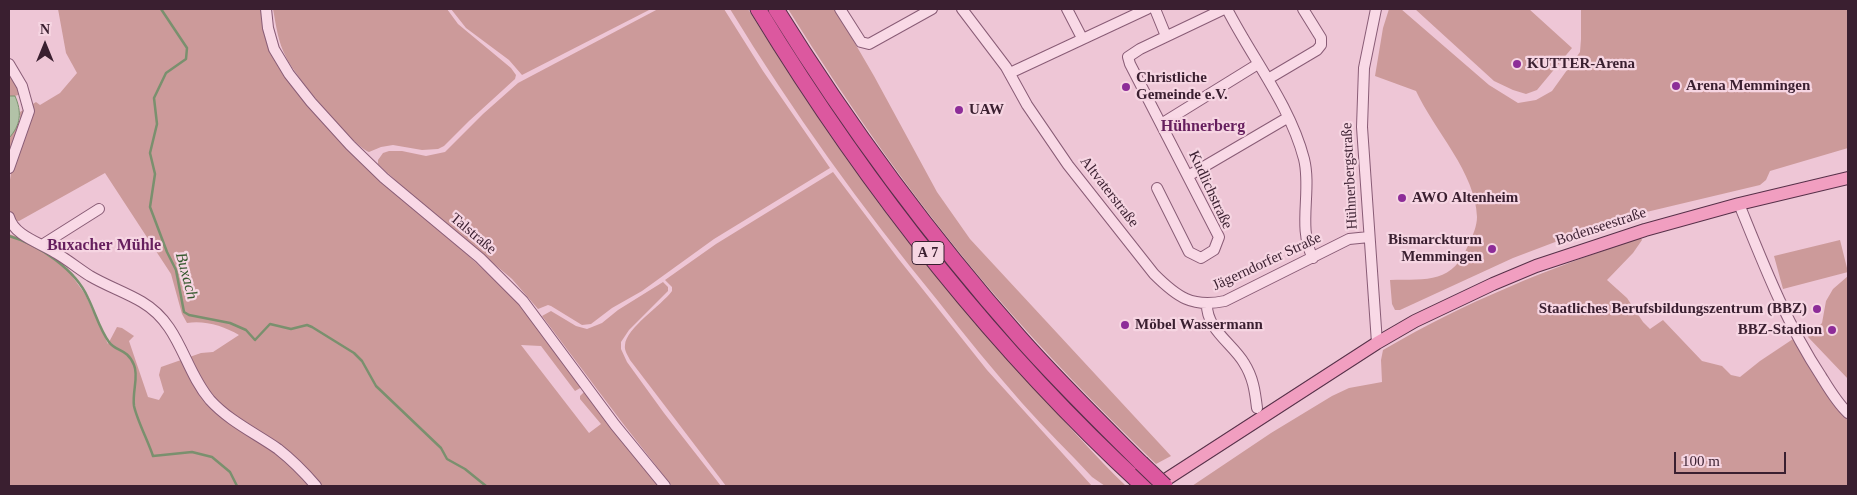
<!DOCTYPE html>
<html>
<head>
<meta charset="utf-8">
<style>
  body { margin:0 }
  #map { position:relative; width:1857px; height:495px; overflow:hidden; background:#eec6d6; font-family:"Times New Roman",serif }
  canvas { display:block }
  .frame { position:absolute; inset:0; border:10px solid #3a1f30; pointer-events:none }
  .north { position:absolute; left:20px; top:20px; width:50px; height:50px; -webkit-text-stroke:4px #f6d5e2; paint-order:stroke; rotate:0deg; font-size:14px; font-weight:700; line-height:20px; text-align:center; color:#3a1f30 }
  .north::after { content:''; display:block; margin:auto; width:18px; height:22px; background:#3a1f30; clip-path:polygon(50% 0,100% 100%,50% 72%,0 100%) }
  .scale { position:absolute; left:1674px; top:452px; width:112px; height:22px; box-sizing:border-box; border:2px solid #3a1f30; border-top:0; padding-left:6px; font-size:15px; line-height:18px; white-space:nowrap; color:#3a1f30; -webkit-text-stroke:4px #f6d5e2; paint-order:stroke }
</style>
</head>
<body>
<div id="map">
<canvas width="1857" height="495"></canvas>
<div class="frame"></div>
<div class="north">N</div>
<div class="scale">100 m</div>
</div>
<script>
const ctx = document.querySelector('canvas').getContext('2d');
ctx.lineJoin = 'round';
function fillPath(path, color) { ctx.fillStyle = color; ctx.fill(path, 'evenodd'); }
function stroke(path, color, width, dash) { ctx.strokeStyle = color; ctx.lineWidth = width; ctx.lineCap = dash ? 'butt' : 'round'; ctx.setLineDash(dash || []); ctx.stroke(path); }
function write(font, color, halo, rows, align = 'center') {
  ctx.font = font + ' "Times New Roman",serif'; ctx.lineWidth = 4.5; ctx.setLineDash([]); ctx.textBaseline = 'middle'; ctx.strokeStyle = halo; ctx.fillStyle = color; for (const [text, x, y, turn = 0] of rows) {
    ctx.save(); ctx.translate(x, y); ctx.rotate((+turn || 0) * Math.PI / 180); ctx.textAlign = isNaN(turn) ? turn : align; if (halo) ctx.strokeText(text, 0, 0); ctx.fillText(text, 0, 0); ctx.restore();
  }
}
const green = new Path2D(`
  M 58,9 L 263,9 L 272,52 L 388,187 L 456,244 L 517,301 L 582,387 L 575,391 L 541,346 L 521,345 L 589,433 L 601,424 L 580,399 L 580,396 L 585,391 L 659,486 L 319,486 L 198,387 L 273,449 L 313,486 L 9,486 L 9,234 C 33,241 56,257 74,275 L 72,276 L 85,294 L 108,344 L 117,327 L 122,328 L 134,336 L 129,341 L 148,397 L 159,400 L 164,392 L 159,375 L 161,367 L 201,353 L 213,352 L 239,335 C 224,326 204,320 187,323 L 182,314 L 171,274 L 105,173 L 19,221 L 12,220 L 9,208 L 9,186 L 12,167 L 9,158 L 9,138 L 20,121 L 20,112 L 36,102 L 40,105 L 60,93 L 77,73 L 66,53 Z
  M 273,9 L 447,9 L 458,24 L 511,68 L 516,75 L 515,79 L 469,121 L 444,146 L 438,149 L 422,150 L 393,145 L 381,147 L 369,152 C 352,145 294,75 286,57 C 278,42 276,25 273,9 Z
  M 451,9 L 651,9 L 522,75 L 509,60 L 466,28 Z
  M 658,9 L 724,9 L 763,71 L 830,168 L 714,239 L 642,291 L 612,308 L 591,324 L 582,325 L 551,306 L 548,305 L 538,309 L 512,279 L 405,189 L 382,168 L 378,164 L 378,160 L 383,153 L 389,151 L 402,151 L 426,156 L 445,152 L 483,114 L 518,83 Z
  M 730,9 L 748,9 C 784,67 821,124 861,179 C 916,256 978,328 1042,397 C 1070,427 1096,457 1125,485 L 1105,486 L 1092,477 C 1069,452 1045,429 1022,403 C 993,370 965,336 938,301 C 862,208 792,111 730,9 Z
  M 788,9 L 835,9 L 874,76 L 937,192 L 970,239 L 1171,456 L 1156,464 C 1099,409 1045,353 994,294 C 917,204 850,108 788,9 Z
  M 1389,9 L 1401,9 L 1489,85 L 1518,103 L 1536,100 L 1552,91 L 1580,52 L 1581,39 L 1581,9 L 1848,9 L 1848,148 L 1770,171 L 1766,180 L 1760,185 L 1638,214 L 1571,236 L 1513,258 L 1400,310 L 1395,310 L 1392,304 L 1390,280 C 1428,279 1453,284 1469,243 C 1473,236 1477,225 1477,217 C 1476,173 1434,130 1416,91 L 1375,76 L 1383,28 Z
  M 1415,9 L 1529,9 L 1572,48 L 1537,90 L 1526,94 L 1513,90 L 1494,81 Z
  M 9,72 L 23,93 L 15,96 L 9,96 Z
  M 833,172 L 897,257 L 987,370 L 1092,486 L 726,486 L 630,360 C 628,355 624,351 625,345 C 626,328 661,306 672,291 L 672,287 L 665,280 L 716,244 Z
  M 1641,238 L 1642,240 L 1633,253 L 1607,280 L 1627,298 L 1643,322 L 1650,329 L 1663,320 L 1702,361 L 1722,366 L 1731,375 L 1740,377 L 1760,361 L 1799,335 L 1848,410 L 1848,486 L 1192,486 L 1271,433 L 1332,396 L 1349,388 L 1382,382 L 1381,360 L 1383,350 C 1465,302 1551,267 1641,238 Z
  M 1840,240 L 1848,272 L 1783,289 L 1774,256 Z
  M 1848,276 L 1848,379 L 1808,337 L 1822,323 L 1826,301 L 1833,289 Z
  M 663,282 L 668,287 L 668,291 L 629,330 L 621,342 L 621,349 L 627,362 L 664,413 L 721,486 L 672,486 L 621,421 L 542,316 L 551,311 L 576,326 L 587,329 L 602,323 L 618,310 Z`);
const water = new Path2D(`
  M 9,96 L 15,96 C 22,112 21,125 9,138 Z`);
const stream = new Path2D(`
  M 161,9 L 187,48 L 186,59 L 166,73 L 154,98 L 157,124 L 150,153 L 155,174 L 150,207 L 167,252 L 176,270 L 184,312 L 189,315 L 230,323 L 246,330 L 255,340 L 270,324 L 291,329 L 307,325 L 312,327 L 354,353 L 362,361 L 376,386 L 441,448 L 447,459 L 465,469 L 486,486
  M 9,236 C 38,244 76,270 88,298 C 95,312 100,330 109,342 C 116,352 127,348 134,365 C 139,376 132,392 134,406 C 137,420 148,441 153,456 L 192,452 L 212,457 L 230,472 L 237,486`);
const minor = new Path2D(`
  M 266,9 L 268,28 L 274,49 L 289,74 L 311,102 L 350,145 L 384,178 L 480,258 L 523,301 L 615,425 L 665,486
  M 840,9 L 861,42 L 869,44 L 932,9
  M 962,9 L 1006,67 L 1027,105 L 1068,165 L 1154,274 C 1177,297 1192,308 1225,301 L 1349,239 L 1369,237
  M 1067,9 L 1082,38
  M 1155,9 L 1166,36
  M 1227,9 C 1252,58 1290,105 1304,159 C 1312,191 1297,228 1313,258
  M 1376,9 L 1364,68 L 1362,127 L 1377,343
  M 9,64 L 22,86 L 29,111 L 9,168
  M 1010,73 L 1147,9
  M 1268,79 L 1317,50 L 1321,45 L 1321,38 L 1303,9
  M 1161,124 L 1258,64
  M 1188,176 L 1287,118
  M 1157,188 L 1189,252 L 1201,258 L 1214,250 L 1219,237 L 1130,64 L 1128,57 L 1140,49 L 1224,9
  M 1739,204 C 1763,263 1786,323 1821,376 C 1829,389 1837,403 1848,413
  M 9,217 C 14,236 41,243 56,253 C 68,260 79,269 90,276 C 107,286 125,292 142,302 C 181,325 183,368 210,400 C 229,421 255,433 278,449 C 292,460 304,472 316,486
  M 42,245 L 99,209
  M 1207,304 C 1206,329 1233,344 1244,363 C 1253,377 1255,391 1257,408`);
const major = new Path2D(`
  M 1156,486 L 1377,343 L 1415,321 L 1493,284 L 1536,266 L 1645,230 L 1739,204 L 1848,178`);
const highway = new Path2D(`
  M 758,9 C 864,183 992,347 1143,486
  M 776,9 C 848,125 929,235 1020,338 C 1058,381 1100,422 1141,463`);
const highwayBridge = new Path2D(`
  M 1141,463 L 1165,486`);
const markers = [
  [1517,64,5,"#8d2c98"],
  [1676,86,5,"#8d2c98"],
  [1126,87,5,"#8d2c98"],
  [959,110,5,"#8d2c98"],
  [1402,198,5,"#8d2c98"],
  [1492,249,5,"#8d2c98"],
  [1817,309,5,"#8d2c98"],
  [1125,325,5,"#8d2c98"],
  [1832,330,5,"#8d2c98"]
];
const shields = [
  [928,253,32]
];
const shieldNames = [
  ["A 7",928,253]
];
const poiNames = [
  ["KUTTER-Arena",1527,64],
  ["Christliche",1136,78],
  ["Gemeinde e.V.",1136,95],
  ["Arena Memmingen",1686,86],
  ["UAW",969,110],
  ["AWO Altenheim",1412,198],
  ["Bismarckturm",1482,240,"right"],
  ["Memmingen",1482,257,"right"],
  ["Staatliches Berufsbildungszentrum (BBZ)",1807,309,"right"],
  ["Möbel Wassermann",1135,325],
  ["BBZ-Stadion",1822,330,"right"]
];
const streetNames = [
  ["Hühnerbergstraße",1350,176,-93],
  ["Kudlichstraße",1210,190,65],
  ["Altvaterstraße",1109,192,52],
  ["Bodenseestraße",1601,227,-18],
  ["Talstraße",473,234,40],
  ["Jägerndorfer Straße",1267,262,-25]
];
const neighbourhoodNames = [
  ["Hühnerberg",1203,127],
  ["Buxacher Mühle",104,246]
];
const waterNames = [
  ["Buxach",186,276,75]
];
fillPath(green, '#cc9a9a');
fillPath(water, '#b2c2a7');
stroke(water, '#7a906e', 1);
stroke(stream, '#7a906e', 2.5);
stroke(minor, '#895c76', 12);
stroke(major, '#573049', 14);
stroke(highway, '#573049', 17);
stroke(minor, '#f9d9e6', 10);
stroke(major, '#f19ec0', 12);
stroke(highway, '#dc589f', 15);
stroke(highwayBridge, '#573049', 17, []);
stroke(highwayBridge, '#dc589f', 15);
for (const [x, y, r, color] of markers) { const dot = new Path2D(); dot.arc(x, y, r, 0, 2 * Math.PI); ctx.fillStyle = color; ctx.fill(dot); stroke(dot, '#f6d5e2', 2); }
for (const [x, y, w] of shields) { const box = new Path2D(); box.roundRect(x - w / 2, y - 11.5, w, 23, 4); ctx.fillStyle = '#f6d5e2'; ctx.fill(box); stroke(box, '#3a1f30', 1); }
write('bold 14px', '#3a1f30', null, shieldNames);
write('bold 15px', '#3a1f30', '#f6d5e2', poiNames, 'left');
write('15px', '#3a1f30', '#f6d5e2', streetNames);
write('bold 16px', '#661f5e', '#f6d5e2', neighbourhoodNames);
write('italic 16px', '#36592f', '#f6d5e2', waterNames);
</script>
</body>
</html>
